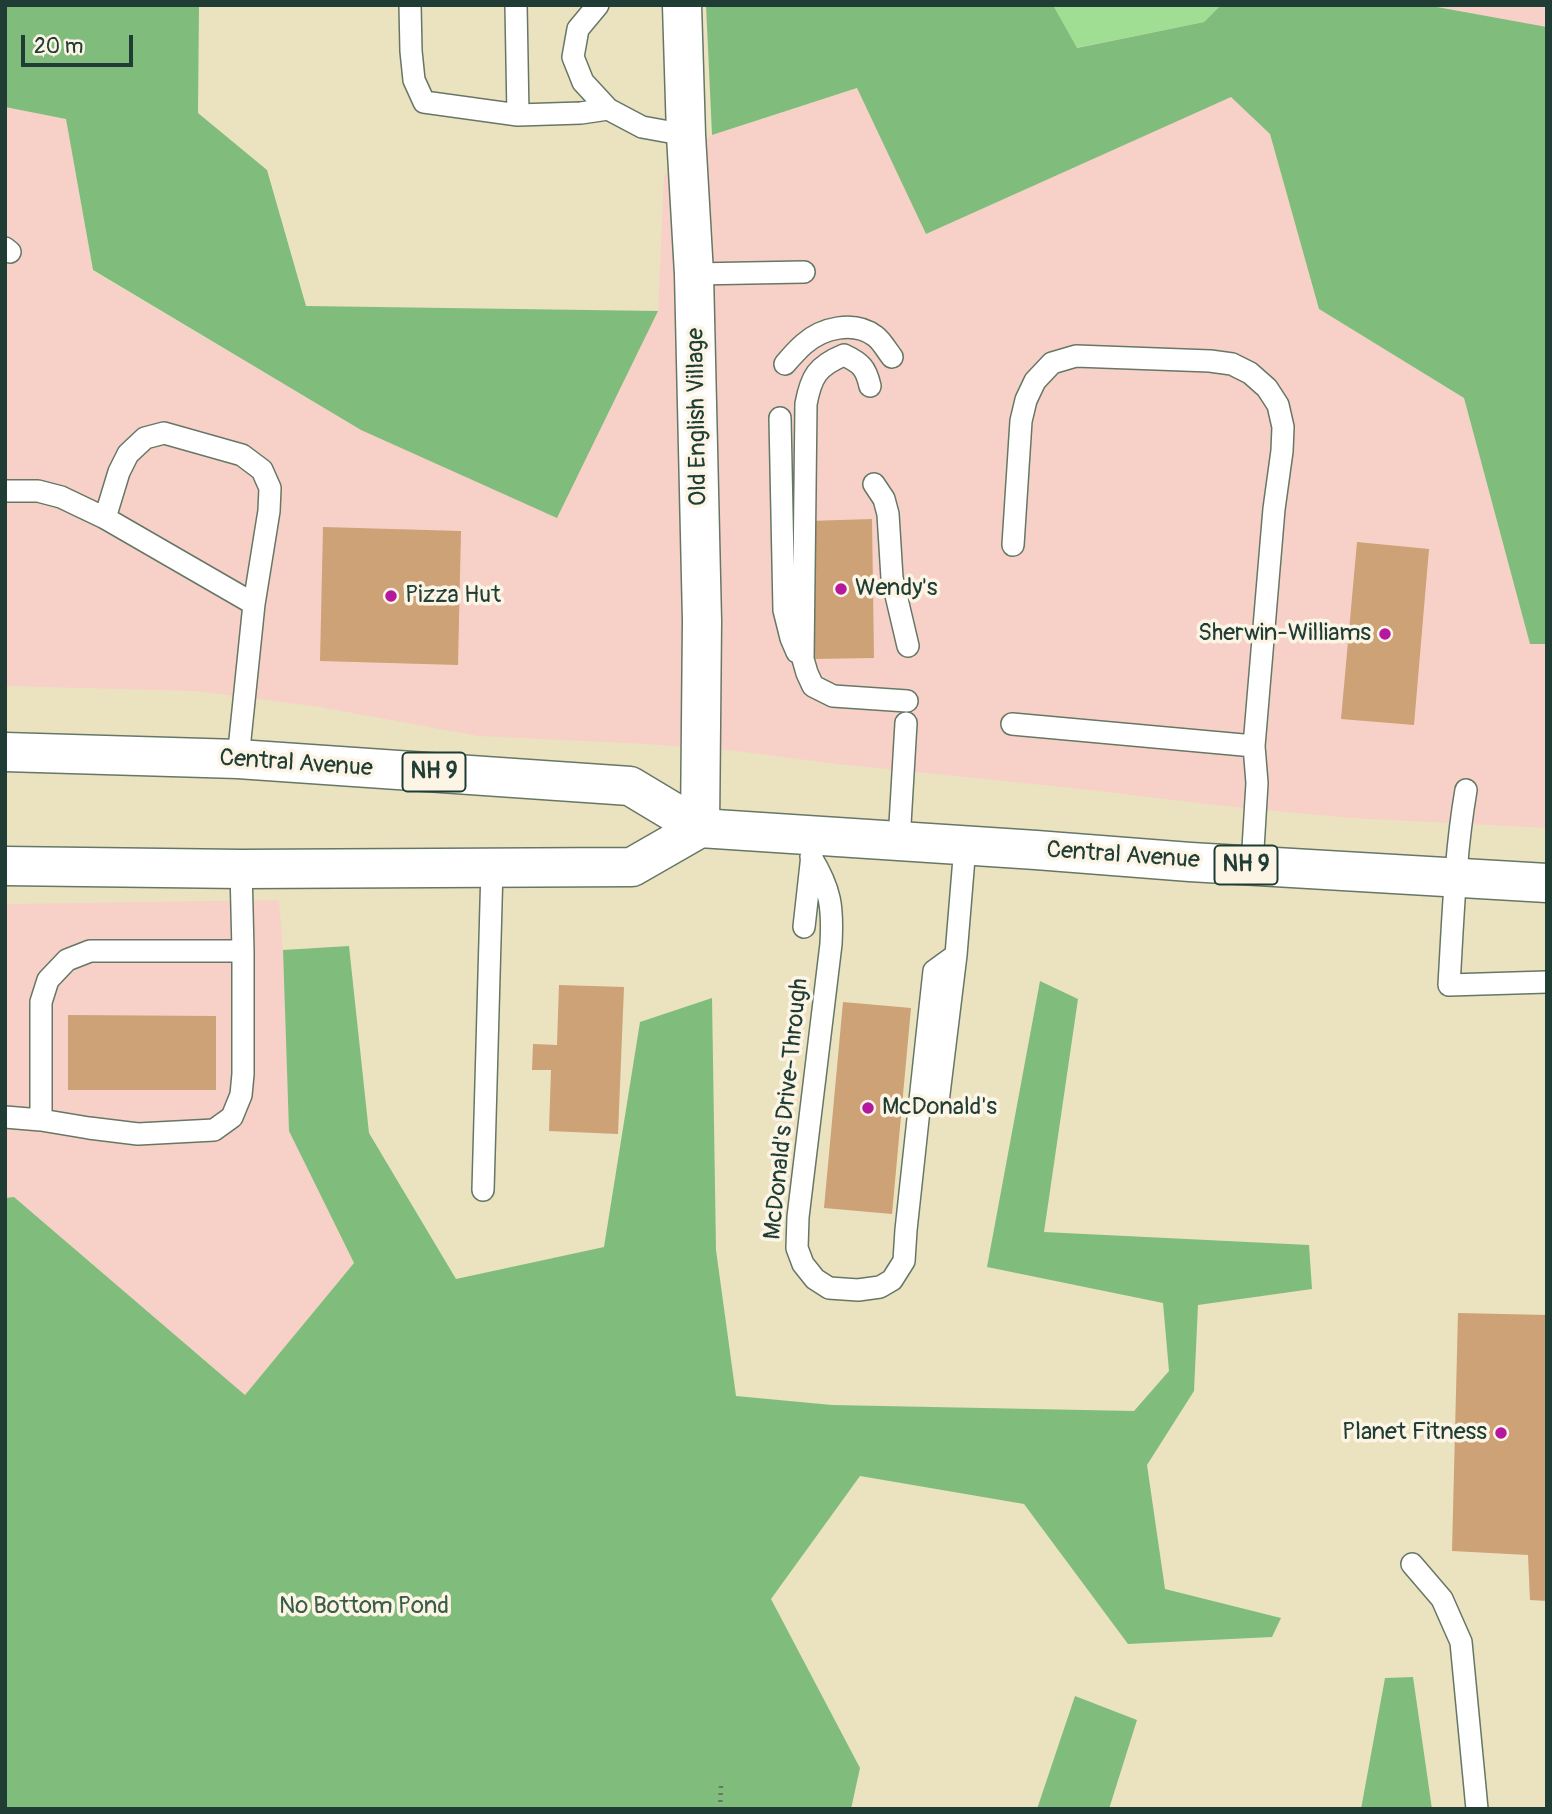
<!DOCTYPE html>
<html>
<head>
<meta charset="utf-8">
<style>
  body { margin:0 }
  #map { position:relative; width:1552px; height:1814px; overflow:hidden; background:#ebe2c0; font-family:Pangolin,sans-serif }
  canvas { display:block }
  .frame { position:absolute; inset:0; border:7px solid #1f3d34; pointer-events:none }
  .scale { position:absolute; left:21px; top:35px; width:112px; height:32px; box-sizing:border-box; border:4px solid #1f3d34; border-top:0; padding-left:9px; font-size:21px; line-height:24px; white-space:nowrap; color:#1f3d34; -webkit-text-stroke:5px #fcf5e5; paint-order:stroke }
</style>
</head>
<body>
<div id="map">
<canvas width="1552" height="1814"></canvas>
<div class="frame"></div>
<div class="scale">20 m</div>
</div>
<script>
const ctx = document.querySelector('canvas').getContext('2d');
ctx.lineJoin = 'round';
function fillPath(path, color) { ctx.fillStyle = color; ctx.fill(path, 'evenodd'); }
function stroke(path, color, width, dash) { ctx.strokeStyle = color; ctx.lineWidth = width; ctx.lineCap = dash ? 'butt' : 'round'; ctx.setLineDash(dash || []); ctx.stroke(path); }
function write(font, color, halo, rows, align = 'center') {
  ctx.font = font + ' Pangolin,sans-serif'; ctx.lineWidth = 7; ctx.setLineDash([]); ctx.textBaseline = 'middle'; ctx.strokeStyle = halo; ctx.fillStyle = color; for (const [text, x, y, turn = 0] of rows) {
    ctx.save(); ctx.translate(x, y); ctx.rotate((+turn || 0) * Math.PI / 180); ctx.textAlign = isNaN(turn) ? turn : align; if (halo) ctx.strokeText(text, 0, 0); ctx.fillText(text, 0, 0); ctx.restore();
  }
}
const built = new Path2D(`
  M 1426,5 L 1547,5 L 1547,27 Z
  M 858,88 L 926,234 L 1231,96 L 1270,134 L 1319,309 L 1464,398 L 1530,643 L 1547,644 L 1547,828 L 1351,818 L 1224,806 L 1072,788 L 837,764 L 737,751 L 645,744 L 478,736 L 320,707 L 196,691 L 5,686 L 5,107 L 66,118 L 93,271 L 361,430 L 658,312 L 664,176 L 712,135 Z
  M 279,900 L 283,950 L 289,1131 L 354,1263 L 245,1395 L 14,1197 L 5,1198 L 5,904 Z`);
const green = new Path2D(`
  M 1053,5 L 1221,5 L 1204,22 L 1076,48 Z`);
const forest = new Path2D(`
  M 5,5 L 199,5 L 198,113 L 267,170 L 306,306 L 658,311 L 557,518 L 361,430 L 93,270 L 66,119 L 5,107 Z
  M 706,5 L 1053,5 L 1077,48 L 1204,22 L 1221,5 L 1426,5 L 1547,27 L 1547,644 L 1530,644 L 1464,398 L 1319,309 L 1270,134 L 1231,97 L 926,234 L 857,88 L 712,135 Z
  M 349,946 L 369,1133 L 456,1279 L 604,1247 L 640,1022 L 712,998 L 716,1250 L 736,1396 L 832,1405 L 1134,1411 L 1169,1371 L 1163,1303 L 987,1267 L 1040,981 L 1078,999 L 1044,1232 L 1309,1245 L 1312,1289 L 1198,1305 L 1194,1391 L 1147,1465 L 1165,1589 L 1281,1618 L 1272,1637 L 1128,1644 L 1024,1504 L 860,1476 L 771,1599 L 860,1768 L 851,1809 L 5,1809 L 5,1198 L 14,1197 L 245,1395 L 354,1263 L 289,1131 L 283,950 Z
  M 1413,1677 L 1432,1809 L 1361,1809 L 1385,1678 Z
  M 1075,1696 L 1137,1720 L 1109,1809 L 1037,1809 Z`);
const building = new Path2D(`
  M 872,519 L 874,658 L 811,659 L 809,521 Z
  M 323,527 L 461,531 L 458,665 L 320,661 Z
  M 1357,542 L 1429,549 L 1414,725 L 1341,719 Z
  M 559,985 L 624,987 L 618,1134 L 549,1131 L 551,1070 L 532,1070 L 533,1044 L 557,1045 Z
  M 843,1002 L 911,1008 L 892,1214 L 824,1208 Z
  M 68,1015 L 216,1016 L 216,1090 L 68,1090 Z
  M 1458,1313 L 1547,1315 L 1547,1601 L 1530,1600 L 1528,1555 L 1452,1551 Z`);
const path = new Path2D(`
  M 720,1809 L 721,1786`);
const service = new Path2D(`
  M 410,5 L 411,51 L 414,80 L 424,102 L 518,115 L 581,113 L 608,109
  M 516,5 L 518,115
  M 598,5 L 578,29 L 573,57 L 583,82 L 608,109 L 642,127 L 686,135
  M 5,248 L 10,252
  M 694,274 L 804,272
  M 785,364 C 791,357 797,350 804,344 C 822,328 854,320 875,336 C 882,341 887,351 892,357
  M 870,386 C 866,368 861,363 844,355 C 817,366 811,377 806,404 L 803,659 L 807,673 L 813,686 L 833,696 L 907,701
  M 780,418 L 784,610 L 791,638 L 797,652
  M 874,484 L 884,499 L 888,514 L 892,578 L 908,646
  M 5,491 L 38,491 L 61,497 L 105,518 L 254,604 L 238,759
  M 105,518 L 119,472 L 128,454 L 145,438 L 164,433 L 242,455 L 262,470 L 270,488 L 269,511 L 254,604
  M 1013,545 L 1021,421 L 1026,400 L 1035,381 L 1052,363 L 1076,356 L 1210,361 L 1232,364 L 1250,373 L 1267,388 L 1278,405 L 1283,427 L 1282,451 L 1274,509 L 1254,746
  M 1012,724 L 1254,746 L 1257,783 L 1252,865
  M 1466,790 C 1455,854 1453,919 1449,985 L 1547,982
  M 899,841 L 906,723
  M 811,857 C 831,890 833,907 831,944 L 798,1217 L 797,1248 L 803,1264 L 815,1279 L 829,1288 L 858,1290 L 880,1287 L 892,1280 L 904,1261 L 906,1230 L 934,971 L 956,955
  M 241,869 L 243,951
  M 804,927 L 812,855
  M 938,1102 L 956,955 L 965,846
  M 5,1117 L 41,1120 L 89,1128 L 138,1134 L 214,1130 L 232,1117 L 241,1095 L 243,1074 L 243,951 L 90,951 L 67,960 L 48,980 L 41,1002 L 41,1120
  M 483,1190 L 492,868
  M 1412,1564 L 1442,1599 L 1461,1642 L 1477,1809`);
const minor = new Path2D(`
  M 682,5 L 686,135 L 694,274 L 702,621 L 700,828`);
const primary = new Path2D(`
  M 5,752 L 238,759 L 630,786 L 700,828 L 1036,850 L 1190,862 L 1547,883
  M 5,866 L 241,869 L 632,867 L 700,828`);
const markers = [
  [841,589,7,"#b5179e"],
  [391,596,7,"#b5179e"],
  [1385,634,7,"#b5179e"],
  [868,1108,7,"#b5179e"],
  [1501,1433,7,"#b5179e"]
];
const shields = [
  [434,772,63],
  [1246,865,63]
];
const shieldNames = [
  ["NH 9",434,772],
  ["NH 9",1246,865]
];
const streetNames = [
  ["Old English Village",698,417,-91],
  ["Central Avenue",296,764,4],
  ["Central Avenue",1123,856,4],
  ["McDonald's Drive-Through",787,1109,-84]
];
const poiNames = [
  ["Wendy's",855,589],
  ["Pizza Hut",405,596],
  ["Sherwin-Williams",1371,634,"right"],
  ["McDonald's",882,1108],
  ["Planet Fitness",1487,1433,"right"]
];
const parkNames = [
  ["No Bottom Pond",364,1607]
];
fillPath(built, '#f7d1c7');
fillPath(green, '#a0de93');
fillPath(forest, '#80bd7d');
fillPath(building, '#cca276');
stroke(service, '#667765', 24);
stroke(minor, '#667765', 41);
stroke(primary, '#667765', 41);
stroke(path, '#667765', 4.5, [2, 5]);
stroke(service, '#fff', 21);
stroke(minor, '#fff', 38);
stroke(primary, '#fff', 38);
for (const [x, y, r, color] of markers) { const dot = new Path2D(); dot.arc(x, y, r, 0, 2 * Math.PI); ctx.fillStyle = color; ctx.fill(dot); stroke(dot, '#fcf5e5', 2.5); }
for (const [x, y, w] of shields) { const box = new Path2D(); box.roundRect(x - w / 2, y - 19.5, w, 39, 5); ctx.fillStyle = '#fcf5e5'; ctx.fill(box); stroke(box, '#1f3d34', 2); }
write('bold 23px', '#1f3d34', null, shieldNames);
write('24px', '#1f3d34', '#fcf5e5', streetNames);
write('24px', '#1f3d34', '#fcf5e5', poiNames, 'left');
write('24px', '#395d47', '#fcf5e5', parkNames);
</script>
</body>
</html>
